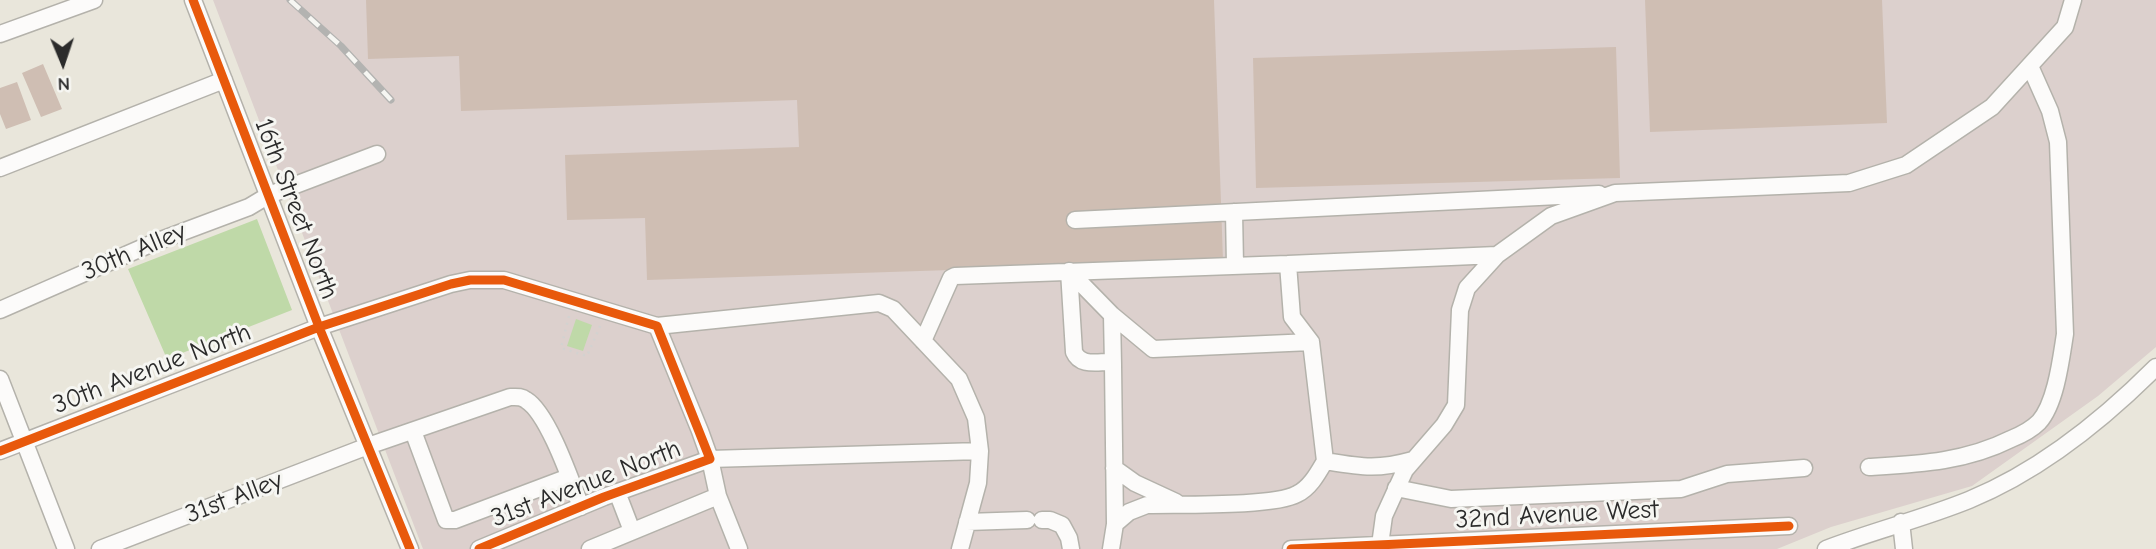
<!DOCTYPE html>
<html>
<head>
<meta charset="utf-8">
<style>
  body { margin:0 }
  #map { position:relative; width:2156px; height:549px; overflow:hidden; background:#e9e6db; font-family:"Comic Neue",sans-serif }
  canvas { display:block }
  .north { position:absolute; left:28px; top:28px; width:70px; height:70px; -webkit-text-stroke:5px #f6f6f2; paint-order:stroke; rotate:178deg; font-size:19px; font-weight:700; line-height:28px; text-align:center; color:#2b2b2b }
  .north::after { content:''; display:block; margin:auto; width:24px; height:32px; background:#2b2b2b; clip-path:polygon(50% 0,100% 100%,50% 72%,0 100%) }
</style>
</head>
<body>
<div id="map">
<canvas width="2156" height="549"></canvas>
<div class="north">N</div>
</div>
<script>
const ctx = document.querySelector('canvas').getContext('2d');
ctx.lineJoin = 'round';
function fillPath(path, color) { ctx.fillStyle = color; ctx.fill(path, 'evenodd'); }
function stroke(path, color, width, dash) { ctx.strokeStyle = color; ctx.lineWidth = width; ctx.lineCap = dash ? 'butt' : 'round'; ctx.setLineDash(dash || []); ctx.stroke(path); }
function write(font, color, halo, rows, align = 'center') {
  ctx.font = font + ' "Comic Neue",sans-serif'; ctx.lineWidth = 6; ctx.setLineDash([]); ctx.textBaseline = 'middle'; ctx.strokeStyle = halo; ctx.fillStyle = color; for (const [text, x, y, turn = 0] of rows) {
    ctx.save(); ctx.translate(x, y); ctx.rotate((+turn || 0) * Math.PI / 180); ctx.textAlign = isNaN(turn) ? turn : align; if (halo) ctx.strokeText(text, 0, 0); ctx.fillText(text, 0, 0); ctx.restore();
  }
}
const industrial = new Path2D(`
  M 213,0 L 2156,0 L 2156,347 L 2098,396 L 1972,486 L 1831,527 L 1777,549 L 423,549 Z`);
const green = new Path2D(`
  M 257,219 L 292,310 L 167,359 L 128,269 Z
  M 576,319 L 592,325 L 583,351 L 567,346 Z`);
const building = new Path2D(`
  M 366,0 L 1214,0 L 1223,261 L 647,280 L 645,218 L 567,220 L 565,155 L 799,147 L 797,100 L 461,111 L 459,56 L 368,59 Z
  M 1645,0 L 1882,0 L 1887,123 L 1650,132 Z
  M 1616,47 L 1620,178 L 1256,188 L 1253,58 Z
  M 43,64 L 62,109 L 41,117 L 22,73 Z
  M 17,82 L 31,120 L 6,129 L 0,114 L 0,88 Z`);
const path = new Path2D(`
  M 569,316 L 561,348 L 587,356 L 601,324`);
const minor = new Path2D(`
  M 193,0 L 319,327 L 410,549
  M 0,34 L 94,0
  M 0,168 L 224,80
  M 1234,212 L 1235,265
  M 1075,220 L 1599,194
  M 1288,264 L 1497,255
  M 1069,271 L 1074,352 C 1080,366 1096,362 1109,362 L 1113,365 L 1115,524 L 1111,549
  M 1069,271 L 1112,315 L 1153,349 L 1311,342
  M 0,310 L 153,243 L 249,207 L 269,195 L 377,154
  M 1112,315 L 1113,365
  M 657,326 L 879,303 L 893,309 L 959,379 L 976,418 L 980,451 L 978,483 L 960,549
  M 923,341 L 951,278 L 955,276 L 1288,264 L 1292,317 L 1311,342 L 1325,461 C 1318,473 1310,488 1297,494 C 1274,507 1178,504 1147,505 L 1129,512 L 1115,524
  M 0,379 L 66,549
  M 413,431 L 446,520 L 455,520 L 569,477
  M 0,451 L 319,327 L 451,284 L 470,280 L 504,280 L 657,326 L 700,431 L 710,459 L 718,496 L 739,549
  M 1325,461 C 1362,467 1377,470 1413,460
  M 1869,467 C 1919,464 1965,462 2011,439 C 2021,435 2032,429 2039,422 C 2056,403 2061,359 2065,334 L 2058,142 L 2050,111 L 2030,66
  M 1114,468 L 1135,483 L 1176,502
  M 1396,488 L 1451,499 L 1681,489 L 1727,474 L 1804,468
  M 617,492 L 632,531
  M 1042,520 L 1050,520 L 1062,525 L 1069,538 L 1071,549
  M 967,522 L 1027,520
  M 1901,522 L 1904,549
  M 1380,545 L 1384,516 L 1405,470 L 1444,425 L 1456,405 L 1460,310 L 1467,288 L 1497,255 L 1551,216 L 1615,193 L 1849,183 L 1906,165 L 1992,107 L 2065,27 L 2073,0
  M 100,549 L 368,446 L 510,397 C 516,397 521,396 526,400 C 548,413 571,481 581,507
  M 479,549 L 604,497 L 710,459 L 980,451
  M 590,549 L 718,496
  M 1291,549 L 1789,526
  M 1826,549 C 1873,531 1922,519 1969,500 C 2040,471 2102,421 2156,367`);
const rail = new Path2D(`
  M 290,0 L 341,46 L 391,100`);
const cycleway = new Path2D(`
  M 193,0 L 319,327 L 410,549
  M 0,451 L 319,327 L 451,284 L 470,280 L 504,280 L 657,326 L 710,459 L 604,497 L 479,549
  M 1291,549 L 1789,526`);
const streetNames = [
  ["16th Street North",296,209,69],
  ["30th Alley",134,252,-23],
  ["30th Avenue North",152,369,-21],
  ["31st Avenue North",586,484,-21],
  ["31st Alley",234,498,-21],
  ["32nd Avenue West",1557,515,-3]
];
fillPath(industrial, '#dcd0cd');
fillPath(green, '#bfd9a8');
fillPath(building, '#cfbeb3');
stroke(minor, '#b4b2ab', 19);
stroke(path, '#d3d2d0', 2.5, [2, 5]);
stroke(minor, '#fcfbfa', 16);
stroke(rail, '#b3b3b1', 7);
stroke(rail, '#f6f6f2', 4.5, [13]);
stroke(cycleway, '#e8590c', 9);
write('26px', '#2b2b2b', '#f6f6f2', streetNames);
</script>
</body>
</html>
